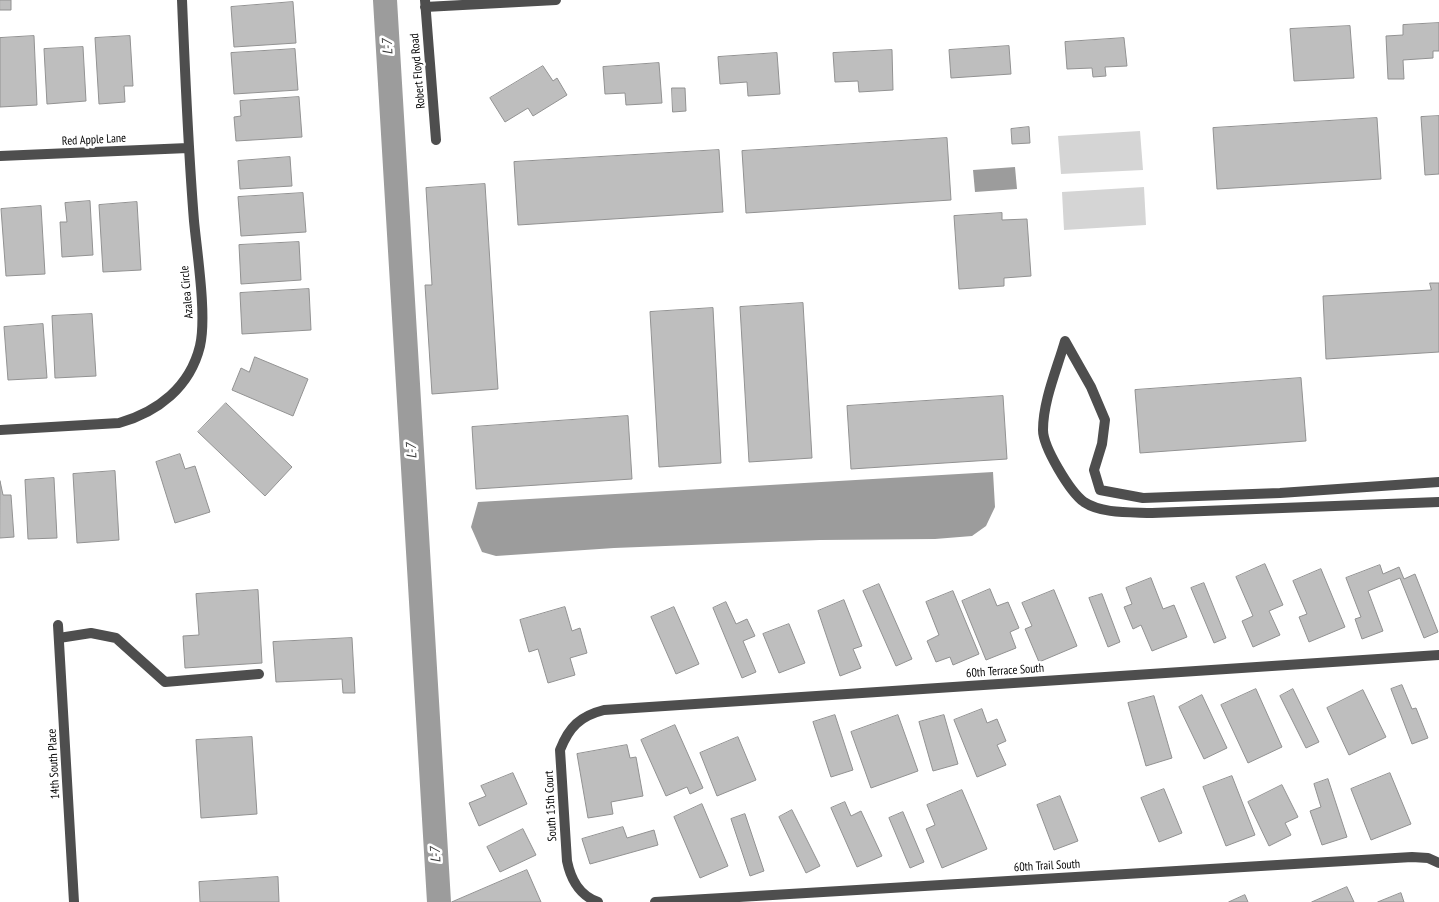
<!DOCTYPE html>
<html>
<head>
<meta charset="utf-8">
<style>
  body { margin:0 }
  canvas { display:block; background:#fff }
</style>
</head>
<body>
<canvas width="1439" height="902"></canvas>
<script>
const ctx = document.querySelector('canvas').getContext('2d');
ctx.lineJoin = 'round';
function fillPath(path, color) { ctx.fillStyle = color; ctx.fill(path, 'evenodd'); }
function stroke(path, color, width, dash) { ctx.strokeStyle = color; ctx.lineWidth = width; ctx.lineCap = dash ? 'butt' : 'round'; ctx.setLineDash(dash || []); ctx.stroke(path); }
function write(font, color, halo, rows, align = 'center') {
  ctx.font = font + ' "PT Sans Narrow",sans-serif'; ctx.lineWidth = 5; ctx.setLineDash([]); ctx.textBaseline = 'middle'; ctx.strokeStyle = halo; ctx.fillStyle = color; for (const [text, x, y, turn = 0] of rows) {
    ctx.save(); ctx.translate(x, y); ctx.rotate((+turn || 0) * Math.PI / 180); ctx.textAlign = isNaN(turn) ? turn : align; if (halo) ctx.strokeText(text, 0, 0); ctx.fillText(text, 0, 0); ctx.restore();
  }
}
const green = new Path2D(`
  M 1140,131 L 1143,170 L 1061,174 L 1058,136 Z
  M 1144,187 L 1146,225 L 1064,230 L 1062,192 Z`);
const water = new Path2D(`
  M 1015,167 L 1017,189 L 975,192 L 973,170 Z
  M 993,472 L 995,507 L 986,526 L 972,536 L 935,539 L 820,540 L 614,548 L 496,556 L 482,552 L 471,527 L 478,502 Z`);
const canal = new Path2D(`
  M 385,0 L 439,902`);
const building = new Path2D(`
  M 0,0 L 11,0 L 11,10 L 0,10 Z
  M 293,2 L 296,43 L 234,47 L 231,7 Z
  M 1439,23 L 1439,51 L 1433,51 L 1433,58 L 1403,60 L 1404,79 L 1388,79 L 1386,36 L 1403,35 L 1403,25 Z
  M 1350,26 L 1354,78 L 1294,81 L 1290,29 Z
  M 34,36 L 37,105 L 0,107 L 0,38 Z
  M 130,36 L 133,86 L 124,86 L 125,102 L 99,104 L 95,38 Z
  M 1124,38 L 1127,66 L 1105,67 L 1106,76 L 1093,77 L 1092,68 L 1067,69 L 1065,42 Z
  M 1009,46 L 1011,74 L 951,78 L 949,50 Z
  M 83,47 L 86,101 L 47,104 L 44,49 Z
  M 295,49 L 298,90 L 234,94 L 231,53 Z
  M 892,50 L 893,90 L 859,92 L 858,81 L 835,82 L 833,53 Z
  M 777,53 L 780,94 L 748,96 L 747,82 L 720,84 L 718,57 Z
  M 659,63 L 662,103 L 626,105 L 625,93 L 605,94 L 603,67 Z
  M 543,66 L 553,81 L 557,78 L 567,95 L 533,116 L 528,108 L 505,122 L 490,98 Z
  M 672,88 L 685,88 L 686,111 L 673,112 Z
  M 299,97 L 302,137 L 236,141 L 234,117 L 241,116 L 240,101 Z
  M 1439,116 L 1439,174 L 1425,175 L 1421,117 Z
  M 1377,118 L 1381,179 L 1217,189 L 1213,128 Z
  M 1029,127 L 1030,143 L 1012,144 L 1011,129 Z
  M 947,138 L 951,200 L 746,213 L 742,151 Z
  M 719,150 L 723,212 L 518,225 L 514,162 Z
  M 290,157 L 292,186 L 240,189 L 238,161 Z
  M 485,184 L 498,389 L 432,394 L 425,285 L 432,285 L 426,188 Z
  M 303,193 L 306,232 L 241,236 L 238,197 Z
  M 90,201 L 93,255 L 62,257 L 60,222 L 67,222 L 65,203 Z
  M 137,202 L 141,270 L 103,272 L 99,205 Z
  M 41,206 L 45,274 L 6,276 L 1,209 Z
  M 1002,213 L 1002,220 L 1027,219 L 1031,276 L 1004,278 L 1004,286 L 959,289 L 954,216 Z
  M 299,242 L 301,280 L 241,284 L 239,245 Z
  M 1430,283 L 1439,283 L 1439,352 L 1326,359 L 1323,296 L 1431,290 Z
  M 309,289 L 311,330 L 242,334 L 240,293 Z
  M 803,303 L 812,458 L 749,462 L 740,307 Z
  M 713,308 L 721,463 L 659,467 L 650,312 Z
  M 92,314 L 96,376 L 55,378 L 52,316 Z
  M 43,324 L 47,378 L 8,380 L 4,327 Z
  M 255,357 L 308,379 L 293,416 L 232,390 L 241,368 L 249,372 Z
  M 1301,378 L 1306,441 L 1140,453 L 1135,390 Z
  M 1003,396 L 1007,459 L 851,469 L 847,406 Z
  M 226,403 L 292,467 L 265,496 L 198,432 Z
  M 628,416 L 632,479 L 476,489 L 472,427 Z
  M 180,454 L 185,469 L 195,466 L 210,512 L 175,523 L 156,462 Z
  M 115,471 L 119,540 L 77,543 L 73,474 Z
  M 54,478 L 57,538 L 28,539 L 25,480 Z
  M 0,481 L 3,495 L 11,495 L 14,537 L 0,538 Z
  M 1265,564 L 1283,605 L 1269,611 L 1280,635 L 1253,647 L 1242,621 L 1253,616 L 1236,577 Z
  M 1380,565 L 1383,574 L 1399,567 L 1404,579 L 1415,574 L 1438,632 L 1424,638 L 1400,578 L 1368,591 L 1383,631 L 1362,639 L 1355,619 L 1361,617 L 1346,578 Z
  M 1321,569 L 1345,627 L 1309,642 L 1299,617 L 1307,614 L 1293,581 Z
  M 1151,578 L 1163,609 L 1174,605 L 1187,637 L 1152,651 L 1141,625 L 1133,629 L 1124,607 L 1132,604 L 1126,588 Z
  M 1204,583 L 1226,638 L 1214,643 L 1191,588 Z
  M 879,584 L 912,659 L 896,666 L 863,591 Z
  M 990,589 L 997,606 L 1008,602 L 1019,628 L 1010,632 L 1016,648 L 986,660 L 962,601 Z
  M 258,590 L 262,663 L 185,668 L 183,636 L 199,635 L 196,594 Z
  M 1054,590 L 1077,646 L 1039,662 L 1025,629 L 1032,626 L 1022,603 Z
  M 953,591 L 979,654 L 953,665 L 950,657 L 936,662 L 927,641 L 939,635 L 926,602 Z
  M 1102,594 L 1120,642 L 1108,647 L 1089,598 Z
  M 844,600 L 862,646 L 853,649 L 861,668 L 840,676 L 818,611 Z
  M 726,602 L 736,624 L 747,619 L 755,636 L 743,641 L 756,672 L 742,678 L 713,608 Z
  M 565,607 L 572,631 L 580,628 L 587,653 L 570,658 L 575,675 L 548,683 L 538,649 L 529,652 L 520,620 Z
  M 674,607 L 699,664 L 676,674 L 651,617 Z
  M 789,624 L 805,663 L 779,673 L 763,634 Z
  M 352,638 L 355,693 L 343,693 L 342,679 L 276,682 L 273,642 Z
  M 1402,685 L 1412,709 L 1416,708 L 1428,738 L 1412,744 L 1391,689 Z
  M 1256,689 L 1282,747 L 1248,763 L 1221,705 Z
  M 1293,689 L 1319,742 L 1306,748 L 1280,696 Z
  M 1363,690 L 1386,737 L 1349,755 L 1327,708 Z
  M 1202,695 L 1227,748 L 1204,759 L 1179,707 Z
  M 1154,696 L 1172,758 L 1146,766 L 1128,703 Z
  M 982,709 L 987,723 L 997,719 L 1006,741 L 997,745 L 1006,765 L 977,777 L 954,720 Z
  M 835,715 L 853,770 L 831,777 L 813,722 Z
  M 898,715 L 918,771 L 871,788 L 851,732 Z
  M 944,715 L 958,764 L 933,771 L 919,722 Z
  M 675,725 L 703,788 L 690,794 L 687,787 L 666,796 L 641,740 Z
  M 252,737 L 257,814 L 201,818 L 196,740 Z
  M 738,737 L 756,780 L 717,796 L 700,753 Z
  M 627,745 L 630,758 L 636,757 L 643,796 L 611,802 L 613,814 L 588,818 L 577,754 Z
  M 513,773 L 527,804 L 479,826 L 469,803 L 486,796 L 481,786 Z
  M 1390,773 L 1411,824 L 1371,840 L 1351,789 Z
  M 1232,776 L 1255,835 L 1226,846 L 1203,787 Z
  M 1328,779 L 1347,837 L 1322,845 L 1310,811 L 1321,807 L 1314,784 Z
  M 1282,785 L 1298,817 L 1285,823 L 1291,835 L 1269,846 L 1248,802 Z
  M 1164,789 L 1182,833 L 1159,842 L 1141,798 Z
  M 962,790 L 987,849 L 942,868 L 926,829 L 935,825 L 927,805 Z
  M 1060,796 L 1078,841 L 1054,850 L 1037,805 Z
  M 845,802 L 851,816 L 861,811 L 882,856 L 857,867 L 831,808 Z
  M 702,804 L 728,866 L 700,878 L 674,817 Z
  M 792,810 L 820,866 L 806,873 L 779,817 Z
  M 903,812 L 924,862 L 910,868 L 889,818 Z
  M 745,814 L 764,871 L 750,876 L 731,819 Z
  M 623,827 L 627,838 L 654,830 L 658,845 L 590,864 L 582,839 Z
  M 523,829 L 536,855 L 500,872 L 487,847 Z
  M 527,870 L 541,902 L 452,902 Z
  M 278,877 L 279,902 L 200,902 L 199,882 Z
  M 1347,887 L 1354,902 L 1312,902 Z
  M 1401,893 L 1404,902 L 1378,902 Z
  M 1245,895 L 1248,902 L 1229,902 Z`);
const service = new Path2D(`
  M 1439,482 L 1280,493 L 1143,498 L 1100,490 L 1094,470 L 1102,444 L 1105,420 L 1091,387 L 1065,341 C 1057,369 1043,401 1043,430 C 1043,447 1070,492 1084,502 C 1102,514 1131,512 1152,513 L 1439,502
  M 59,638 L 91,633 L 116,638 L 165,682 L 259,674`);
const minor = new Path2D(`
  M 425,0 L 436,140
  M 425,7 L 556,0
  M 0,156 L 188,148
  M 0,430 L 119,423 C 158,412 190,387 200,346 C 207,316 197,253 194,221 C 188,147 185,74 182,0
  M 58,625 L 74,902
  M 598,902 C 579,895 571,880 567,861 L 560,750 C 569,727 580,716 604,710 L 1439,655
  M 655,902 L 1412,857 L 1428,858 L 1439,863`);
const streetNames = [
  ["Robert Floyd Road",418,71,-95],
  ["Red Apple Lane",94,140,-3],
  ["Azalea Circle",187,292,-95],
  ["60th Terrace South",1005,671,-4],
  ["14th South Place",54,764,-93],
  ["South 15th Court",551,806,-93],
  ["60th Trail South",1047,866,-3]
];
const waterNames = [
  ["L-7",388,47,-93],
  ["L-7",412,451,-93],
  ["L-7",436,855,-93]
];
fillPath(green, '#d5d5d5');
fillPath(water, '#9c9c9c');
stroke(canal, '#9c9c9c', 24);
fillPath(building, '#bebebe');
stroke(building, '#929292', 1);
stroke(service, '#4e4e4e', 10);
stroke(minor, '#4e4e4e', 10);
write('12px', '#000', '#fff', streetNames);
write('italic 14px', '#3d3d3d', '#fff', waterNames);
</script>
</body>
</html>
